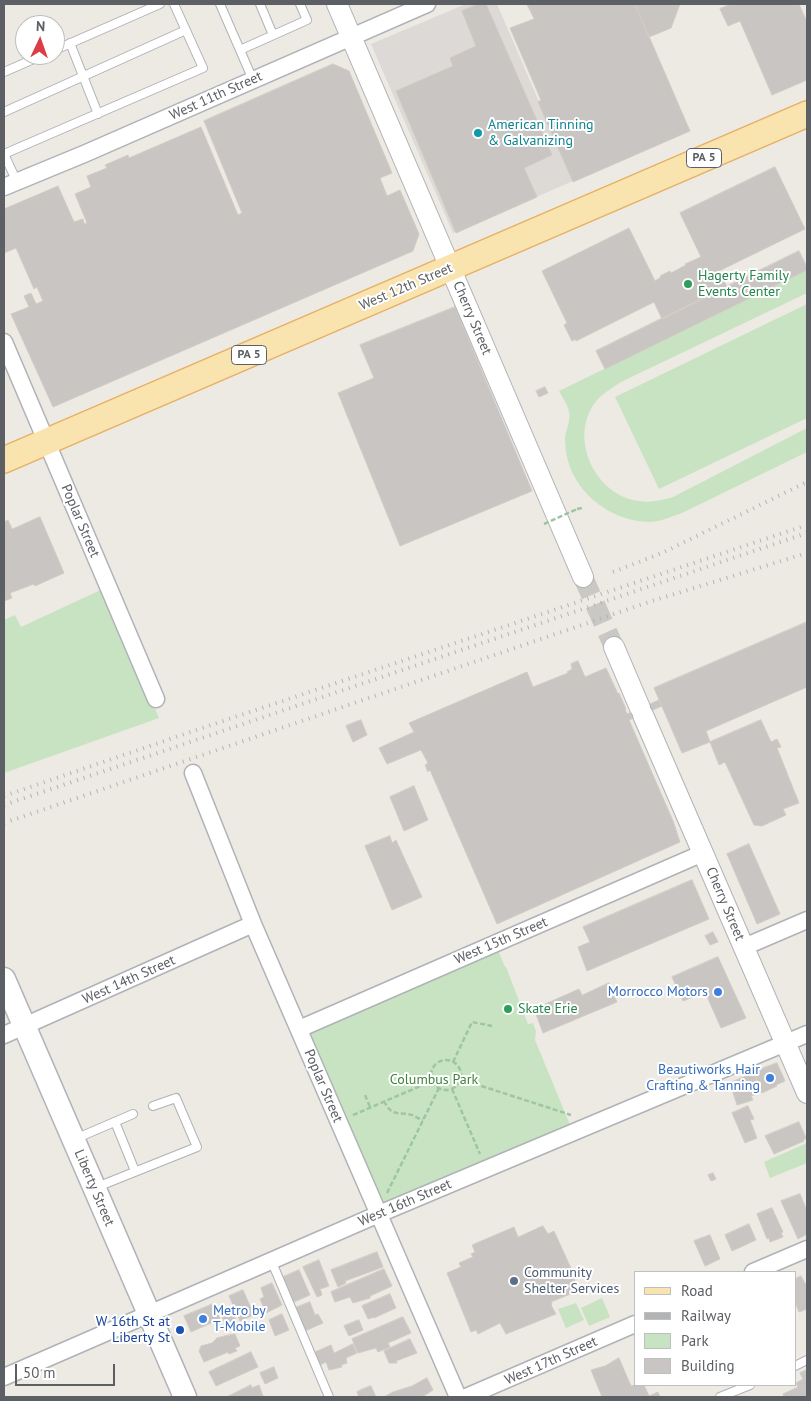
<!DOCTYPE html>
<html>
<head>
<meta charset="utf-8">
<style>
  body { margin:0 }
  #map { position:relative; width:811px; height:1401px; overflow:hidden; background:#edeae4; font-family:"PT Sans",sans-serif }
  canvas { display:block }
  .frame { position:absolute; inset:0; border:5px solid #5c6064; pointer-events:none }
  .legend { position:absolute; left:634px; top:1271px; width:162px; height:115px; box-sizing:border-box; background:#fff; border:1px solid #bebfc1; margin:0; padding:6px 9px; list-style:none; font-size:15px; color:#5c6064 }
  .legend li { display:flex; align-items:center; gap:10px; height:25px }
  .legend b { width:25px; border:1px solid #bebfc1 }
  .north { position:absolute; left:15px; top:15px; width:50px; height:50px; box-sizing:border-box; background:#fff; border:1px solid #bebfc1; border-radius:50%; rotate:3deg; font-size:14px; font-weight:700; line-height:20px; text-align:center; color:#5c6064 }
  .north::after { content:''; display:block; margin:auto; width:18px; height:22px; background:#dc3c45; clip-path:polygon(50% 0,100% 100%,50% 72%,0 100%) }
  .scale { position:absolute; left:15px; top:1364px; width:100px; height:22px; box-sizing:border-box; border:2px solid #5c6064; border-top:0; padding-left:6px; font-size:15px; line-height:18px; white-space:nowrap; color:#5c6064; -webkit-text-stroke:4px #fff; paint-order:stroke }
</style>
</head>
<body>
<div id="map">
<canvas width="811" height="1401"></canvas>
<div class="frame"></div>
<ul class="legend">
<li><b style="height:6px;background:#f9e3ae"></b>Road</li>
<li><b style="height:6px;background:#b2b3b4"></b>Railway</li>
<li><b style="height:14px;background:#c7e3c2"></b>Park</li>
<li><b style="height:14px;background:#c9c5c2"></b>Building</li>
</ul>
<div class="north">N</div>
<div class="scale">50 m</div>
</div>
<script>
const ctx = document.querySelector('canvas').getContext('2d');
ctx.lineJoin = 'round';
function fillPath(path, color) { ctx.fillStyle = color; ctx.fill(path, 'evenodd'); }
function stroke(path, color, width, dash) { ctx.strokeStyle = color; ctx.lineWidth = width; ctx.lineCap = dash ? 'butt' : 'round'; ctx.setLineDash(dash || []); ctx.stroke(path); }
function write(font, color, halo, rows, align = 'center') {
  ctx.font = font + ' "PT Sans",sans-serif'; ctx.lineWidth = 4; ctx.setLineDash([]); ctx.textBaseline = 'middle'; ctx.strokeStyle = halo; ctx.fillStyle = color; for (const [text, x, y, turn = 0] of rows) {
    ctx.save(); ctx.translate(x, y); ctx.rotate((+turn || 0) * Math.PI / 180); ctx.textAlign = isNaN(turn) ? turn : align; if (halo) ctx.strokeText(text, 0, 0); ctx.fillText(text, 0, 0); ctx.restore();
  }
}
const industrial = new Path2D(`
  M 466,4 L 497,4 L 573,181 L 453,233 L 371,44 Z`);
const green = new Path2D(`
  M 807,270 L 807,293 L 621,382 C 611,389 601,394 594,404 C 569,440 596,496 639,501 C 650,503 662,500 673,497 L 807,428 L 807,452 L 682,513 C 671,517 660,522 648,522 C 613,521 578,496 568,461 C 566,454 565,445 565,438 C 566,430 571,419 569,412 C 568,405 562,397 559,391 Z
  M 807,304 L 807,418 L 659,489 L 615,397 Z
  M 105,588 L 159,718 L 4,773 L 4,620 L 15,615 L 21,627 Z
  M 495,943 L 505,967 L 506,967 L 528,1024 L 533,1023 L 536,1031 L 535,1040 L 573,1132 L 379,1214 L 299,1029 Z
  M 807,1143 L 807,1163 L 770,1178 L 764,1162 Z
  M 602,1298 L 610,1317 L 589,1326 L 581,1308 Z
  M 576,1303 L 584,1320 L 566,1328 L 558,1309 Z`);
const building = new Path2D(`
  M 479,4 L 486,4 L 552,155 L 524,168 L 537,197 L 456,233 L 396,91 L 453,66 L 450,58 L 476,46 L 462,11 Z
  M 527,4 L 635,4 L 690,131 L 573,182 L 538,102 L 541,100 L 510,28 L 534,19 Z
  M 635,4 L 680,4 L 671,28 L 649,37 Z
  M 731,4 L 799,4 L 807,22 L 807,80 L 772,95 L 740,21 L 728,26 L 720,9 Z
  M 333,64 L 349,71 L 392,173 L 380,178 L 387,196 L 400,190 L 419,234 L 413,251 L 53,407 L 11,314 L 29,307 L 24,296 L 31,293 L 36,304 L 43,301 L 37,287 L 34,289 L 16,248 L 4,253 L 4,209 L 58,186 L 74,222 L 83,219 L 84,224 L 87,223 L 75,194 L 91,187 L 87,176 L 107,168 L 105,165 L 128,155 L 129,158 L 201,127 L 238,215 L 242,213 L 204,121 Z
  M 775,167 L 805,229 L 719,271 L 727,287 L 662,319 L 654,302 L 576,341 L 576,339 L 572,341 L 564,325 L 567,323 L 542,271 L 629,228 L 655,281 L 661,277 L 660,276 L 670,271 L 671,273 L 686,265 L 685,264 L 701,257 L 680,213 Z
  M 799,251 L 807,267 L 807,270 L 605,369 L 596,351 Z
  M 455,307 L 532,491 L 400,546 L 338,393 L 374,378 L 360,345 Z
  M 545,387 L 548,393 L 539,397 L 536,391 Z
  M 40,517 L 64,573 L 35,586 L 34,584 L 10,593 L 12,598 L 4,601 L 4,522 L 8,520 L 12,529 Z
  M 807,622 L 807,687 L 706,731 L 710,742 L 682,753 L 654,688 Z
  M 578,661 L 585,677 L 606,668 L 618,694 L 619,693 L 626,709 L 625,709 L 627,714 L 659,700 L 662,706 L 629,720 L 673,821 L 680,842 L 497,924 L 430,770 L 428,772 L 425,765 L 428,763 L 421,750 L 387,764 L 379,748 L 414,732 L 409,723 L 527,672 L 533,687 L 568,673 L 567,672 L 572,669 L 571,664 Z
  M 361,720 L 367,735 L 353,742 L 346,726 Z
  M 761,720 L 771,742 L 777,739 L 781,747 L 777,748 L 799,803 L 783,809 L 786,815 L 762,826 L 754,825 L 725,762 L 719,765 L 710,742 Z
  M 414,786 L 428,820 L 404,831 L 390,797 Z
  M 390,836 L 392,843 L 396,840 L 422,897 L 392,910 L 365,846 Z
  M 749,844 L 780,914 L 757,924 L 727,854 Z
  M 692,880 L 709,919 L 587,971 L 578,947 L 590,942 L 583,927 Z
  M 713,932 L 718,942 L 710,945 L 705,936 Z
  M 718,957 L 746,1018 L 721,1028 L 705,992 L 683,1001 L 672,977 Z
  M 609,983 L 617,1002 L 543,1033 L 534,1009 L 579,989 L 582,995 Z
  M 777,1063 L 785,1081 L 776,1085 L 777,1086 L 762,1093 L 753,1072 Z
  M 754,1073 L 762,1092 L 751,1096 L 753,1100 L 737,1105 L 730,1083 Z
  M 748,1106 L 754,1119 L 750,1120 L 757,1138 L 745,1143 L 732,1113 Z
  M 799,1122 L 806,1138 L 803,1140 L 804,1141 L 774,1154 L 765,1136 Z
  M 713,1173 L 716,1179 L 711,1181 L 708,1175 Z
  M 800,1194 L 807,1211 L 807,1234 L 798,1239 L 781,1201 Z
  M 772,1208 L 783,1232 L 781,1233 L 783,1237 L 770,1242 L 769,1238 L 767,1239 L 757,1214 Z
  M 749,1224 L 756,1240 L 732,1251 L 725,1235 Z
  M 543,1226 L 548,1234 L 554,1231 L 575,1277 L 573,1277 L 578,1287 L 573,1289 L 575,1292 L 551,1302 L 552,1304 L 551,1305 L 556,1314 L 506,1334 L 500,1323 L 478,1334 L 476,1330 L 471,1332 L 447,1273 L 461,1267 L 459,1263 L 473,1257 L 471,1254 L 475,1252 L 472,1245 L 514,1227 L 518,1237 Z
  M 710,1235 L 720,1259 L 705,1266 L 694,1241 Z
  M 377,1252 L 383,1267 L 345,1281 L 346,1283 L 338,1287 L 331,1270 Z
  M 319,1260 L 329,1286 L 320,1289 L 322,1295 L 317,1297 L 303,1267 Z
  M 384,1269 L 392,1286 L 370,1296 L 370,1298 L 353,1303 L 350,1297 L 335,1302 L 331,1292 Z
  M 299,1270 L 310,1295 L 294,1302 L 283,1277 Z
  M 801,1276 L 807,1287 L 807,1309 L 799,1312 L 795,1302 L 795,1279 Z
  M 272,1283 L 282,1305 L 266,1313 L 260,1299 L 264,1297 L 261,1288 Z
  M 243,1290 L 254,1315 L 240,1321 L 229,1296 Z
  M 390,1294 L 396,1308 L 374,1318 L 374,1317 L 368,1319 L 362,1306 Z
  M 310,1302 L 315,1315 L 318,1314 L 323,1323 L 305,1331 L 295,1308 Z
  M 213,1304 L 220,1319 L 191,1332 L 184,1316 Z
  M 232,1311 L 238,1325 L 227,1329 L 222,1316 Z
  M 282,1314 L 289,1330 L 275,1336 L 269,1320 Z
  M 403,1317 L 411,1333 L 388,1343 L 390,1347 L 378,1352 L 376,1348 L 358,1353 L 352,1339 Z
  M 359,1320 L 363,1330 L 349,1336 L 344,1326 Z
  M 235,1334 L 240,1346 L 235,1348 L 237,1351 L 229,1354 L 228,1352 L 204,1362 L 199,1351 L 201,1346 L 212,1343 L 217,1338 Z
  M 410,1339 L 417,1353 L 396,1361 L 397,1363 L 389,1363 L 384,1351 Z
  M 353,1344 L 357,1353 L 346,1358 L 347,1363 L 341,1365 L 342,1367 L 329,1370 L 326,1362 L 320,1365 L 315,1352 L 331,1345 L 334,1353 Z
  M 251,1352 L 258,1367 L 216,1386 L 209,1372 Z
  M 619,1358 L 631,1386 L 635,1385 L 644,1385 L 649,1396 L 658,1392 L 660,1397 L 602,1397 L 591,1370 L 605,1366 Z
  M 274,1367 L 278,1378 L 265,1384 L 260,1373 Z
  M 807,1370 L 807,1397 L 784,1397 L 783,1394 L 798,1387 L 796,1383 L 803,1379 L 800,1373 Z
  M 427,1378 L 433,1390 L 422,1397 L 384,1397 L 393,1392 L 412,1386 Z
  M 251,1385 L 252,1388 L 259,1385 L 263,1396 L 227,1397 Z
  M 371,1386 L 376,1397 L 367,1397 L 363,1389 Z
  M 363,1389 L 367,1397 L 359,1397 L 357,1392 Z`);
const tertiaryTunnel = new Path2D(`
  M 583,577 L 614,647`);
const path = new Path2D(`
  M 577,509 L 582,508
  M431 1075a15 15 0 1 1 30 0a15 15 0 1 1-30 0Z
  M 453,1062 L 472,1022 L 492,1026
  M 460,1079 L 571,1115
  M 452,1089 L 480,1154
  M 365,1095 L 370,1107
  M 384,1101 C 392,1118 399,1111 412,1115 C 415,1116 419,1119 423,1120
  M 353,1115 L 432,1081
  M 387,1193 L 439,1088`);
const service = new Path2D(`
  M 220,4 L 253,80
  M 260,4 L 273,35
  M 70,43 L 98,114
  M 55,50 L 160,4
  M 240,50 L 307,20 L 300,4
  M 4,72 L 43,55
  M 4,112 L 186,30
  M 4,154 L 203,68 L 174,4
  M 4,154 L 17,182
  M 115,1122 L 135,1171
  M 75,1139 L 133,1114
  M 97,1187 L 197,1147 L 176,1098 L 153,1106
  M 271,1260 L 329,1397
  M 795,1366 L 807,1360
  M 720,1397 L 750,1385`);
const minor = new Path2D(`
  M 4,187 L 84,154 L 427,4
  M 4,342 L 156,699
  M 193,773 L 253,924 L 458,1397
  M 744,947 L 807,920
  M 299,1029 L 703,853
  M 4,1035 L 253,924
  M 753,1272 L 807,1249
  M 4,1377 L 379,1214 L 807,1034
  M 466,1397 L 635,1324`);
const tertiary = new Path2D(`
  M 337,4 L 583,577
  M 614,647 L 640,708
  M 643,715 L 807,1093`);
const secondary = new Path2D(`
  M 4,979 L 185,1397`);
const primary = new Path2D(`
  M 4,460 L 807,114`);
const rail = new Path2D(`
  M 613,572 L 662,553 L 807,482
  M 4,796 L 214,724 L 807,525
  M 4,805 L 807,533
  M 4,823 L 652,601 L 807,553`);
const pathBridge = new Path2D(`
  M 544,524 L 577,509`);
const markers = [
  [478,133,5,"#0f9aa8"],
  [688,284,5,"#2e9e5b"],
  [718,992,5,"#3f7fe0"],
  [508,1009,5,"#2e9e5b"],
  [770,1078,5,"#3f7fe0"],
  [514,1281,5,"#5c6f8a"],
  [203,1319,5,"#3f7fe0"],
  [180,1330,5,"#1a4fb4"]
];
const shields = [
  [704,158,35],
  [249,355,35]
];
const shieldNames = [
  ["PA 5",704,158],
  ["PA 5",249,355]
];
const streetNames = [
  ["West 11th Street",216,96,-24],
  ["West 12th Street",406,287,-23],
  ["Cherry Street",472,318,67],
  ["Poplar Street",80,521,67],
  ["Cherry Street",725,904,67],
  ["West 15th Street",501,941,-23],
  ["West 14th Street",129,980,-24],
  ["Poplar Street",323,1086,67],
  ["Liberty Street",94,1188,67],
  ["West 16th Street",405,1203,-23],
  ["West 17th Street",551,1361,-24]
];
const cultureNames = [
  ["American Tinning",488,125],
  ["& Galvanizing",488,141]
];
const leisureNames = [
  ["Hagerty Family",698,276],
  ["Events Center",698,292],
  ["Skate Erie",518,1009]
];
const shopNames = [
  ["Morrocco Motors",708,992],
  ["Beautiworks Hair",760,1070],
  ["Crafting & Tanning",760,1086],
  ["Metro by",213,1311,"left"],
  ["T-Mobile",213,1327,"left"]
];
const parkNames = [
  ["Columbus Park",434,1080]
];
const serviceNames = [
  ["Community",524,1273],
  ["Shelter Services",524,1289]
];
const transitNames = [
  ["W 16th St at",170,1322],
  ["Liberty St",170,1338]
];
fillPath(industrial, '#dcd9d6');
fillPath(green, '#c7e3c2');
fillPath(building, '#c9c5c2');
stroke(building, '#d2cbc3', 1);
stroke(tertiaryTunnel, '#c9c8c4', 20, [20, 10]);
stroke(service, '#afb2b6', 10);
stroke(minor, '#afb2b6', 19);
stroke(tertiary, '#afb2b6', 22);
stroke(secondary, '#b1b4b8', 25);
stroke(primary, '#e7b064', 28);
stroke(path, '#9ec6a3', 2.5, [5, 2.5]);
stroke(service, '#fff', 8);
stroke(minor, '#fff', 16);
stroke(tertiary, '#fff', 20);
stroke(secondary, '#fff', 22);
stroke(primary, '#f9e3ae', 25);
stroke(rail, '#b2b3b4', 4, [1, 6]);
stroke(pathBridge, '#9ec6a3', 2.5, [5, 2.5]);
for (const [x, y, r, color] of markers) { const dot = new Path2D(); dot.arc(x, y, r, 0, 2 * Math.PI); ctx.fillStyle = color; ctx.fill(dot); stroke(dot, '#fff', 2); }
for (const [x, y, w] of shields) { const box = new Path2D(); box.roundRect(x - w / 2, y - 9.5, w, 19, 4); ctx.fillStyle = '#fff'; ctx.fill(box); stroke(box, '#5c6064', 1); }
write('bold 12px', '#5c6064', null, shieldNames);
write('14px', '#5c6064', '#fff', streetNames);
write('14px', '#0d838f', '#fff', cultureNames, 'left');
write('14px', '#27864d', '#fff', leisureNames, 'left');
write('14px', '#366cbe', '#fff', shopNames, 'right');
write('14px', '#42833c', '#fff', parkNames);
write('14px', '#4e5e75', '#fff', serviceNames, 'left');
write('14px', '#164399', '#fff', transitNames, 'right');
</script>
</body>
</html>
